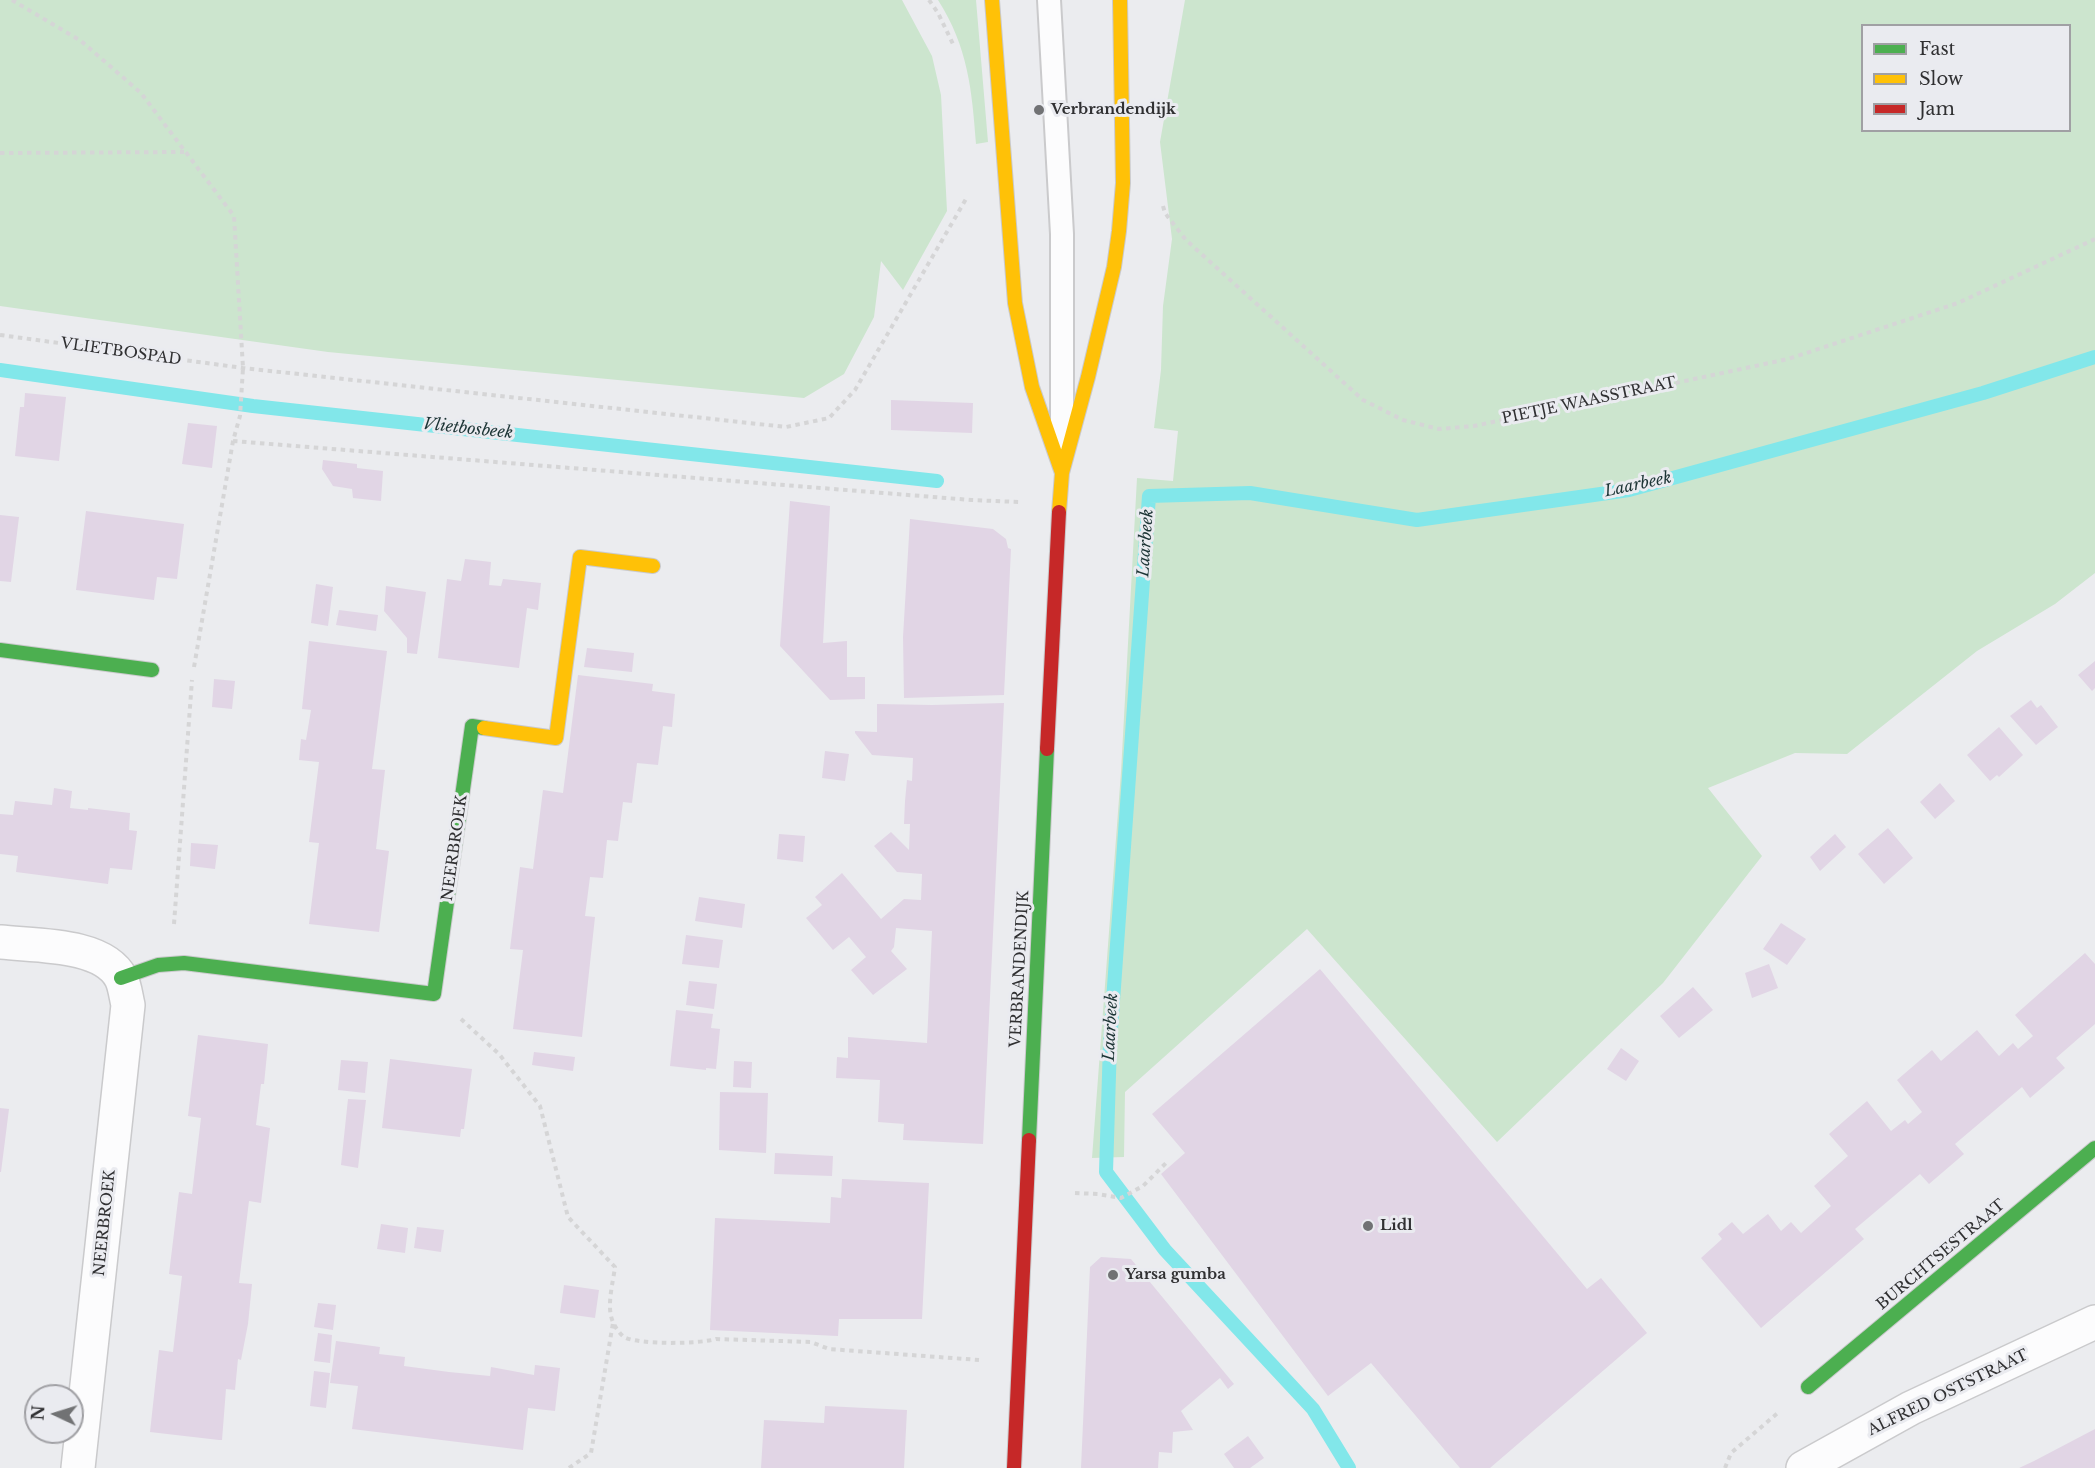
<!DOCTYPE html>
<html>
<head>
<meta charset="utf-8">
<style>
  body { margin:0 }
  #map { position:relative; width:2095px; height:1468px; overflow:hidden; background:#ebecef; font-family:"Libre Baskerville",serif }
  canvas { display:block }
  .legend { position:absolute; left:1861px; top:24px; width:210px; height:108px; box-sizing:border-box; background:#eaebf0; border:2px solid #a0a0a4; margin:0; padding:8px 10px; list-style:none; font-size:18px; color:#303032 }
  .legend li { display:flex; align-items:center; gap:12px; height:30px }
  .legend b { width:30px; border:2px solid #a0a0a4 }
  .north { position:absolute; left:24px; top:1384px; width:60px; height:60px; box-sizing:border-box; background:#eaebf0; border:2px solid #a0a0a4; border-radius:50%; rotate:274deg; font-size:16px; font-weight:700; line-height:24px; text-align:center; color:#303032 }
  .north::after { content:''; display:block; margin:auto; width:21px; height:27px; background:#717274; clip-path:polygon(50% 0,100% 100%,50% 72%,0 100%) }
</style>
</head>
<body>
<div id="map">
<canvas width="2095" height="1468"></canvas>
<ul class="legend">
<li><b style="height:8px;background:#4caf50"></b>Fast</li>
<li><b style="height:8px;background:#ffc107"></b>Slow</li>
<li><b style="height:8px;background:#c62828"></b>Jam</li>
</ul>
<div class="north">N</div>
</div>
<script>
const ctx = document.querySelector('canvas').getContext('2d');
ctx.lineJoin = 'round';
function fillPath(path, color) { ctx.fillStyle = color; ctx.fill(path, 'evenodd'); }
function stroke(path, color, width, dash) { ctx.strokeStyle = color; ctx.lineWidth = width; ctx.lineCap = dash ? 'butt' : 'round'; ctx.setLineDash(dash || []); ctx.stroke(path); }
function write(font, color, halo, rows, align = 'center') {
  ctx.font = font + ' "Libre Baskerville",serif'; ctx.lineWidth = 6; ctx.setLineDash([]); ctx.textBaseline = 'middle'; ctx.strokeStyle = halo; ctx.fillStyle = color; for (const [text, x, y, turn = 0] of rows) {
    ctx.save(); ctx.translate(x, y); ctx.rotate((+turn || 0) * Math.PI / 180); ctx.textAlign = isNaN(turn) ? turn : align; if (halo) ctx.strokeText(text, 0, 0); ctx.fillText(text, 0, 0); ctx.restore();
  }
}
const green = new Path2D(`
  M 0,0 L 902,0 L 932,56 L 941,95 L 947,211 L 903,290 L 881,261 L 874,317 L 844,374 L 804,398 L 328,352 L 0,306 Z
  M 938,0 L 976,0 L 988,142 L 976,144 C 972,90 968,47 938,0 Z
  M 1185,0 L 2095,0 L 2095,573 L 2055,604 L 1977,651 L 1847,754 L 1795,753 L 1708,788 L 1762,856 L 1663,983 L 1497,1142 L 1307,929 L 1125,1092 L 1124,1157 L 1092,1158 L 1121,772 L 1137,478 L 1173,481 L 1178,431 L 1154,428 L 1161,370 L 1163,306 L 1172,239 L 1160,142 ZM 1862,26 L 2070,26 L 2070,130 L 1862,130 Z`);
const stream = new Path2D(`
  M 0,370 L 253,406 L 937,481
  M 1349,1468 L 1313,1409 L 1165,1250 L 1106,1172 L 1110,1043 L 1149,496 L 1250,493 L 1417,520 L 1629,490 L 1983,393 L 2095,357`);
const building = new Path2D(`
  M 25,393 L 66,397 L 59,461 L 15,456 L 20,407 L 24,407 Z
  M 891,400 L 973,403 L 972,433 L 891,430 Z
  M 188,423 L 217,426 L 212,468 L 182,464 Z
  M 323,460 L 357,464 L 357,468 L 383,471 L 381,501 L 353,498 L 352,489 L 333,486 L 322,469 Z
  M 790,501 L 830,506 L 823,643 L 847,641 L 847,677 L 865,677 L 865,699 L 830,700 L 780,646 Z
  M 86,511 L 184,524 L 177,579 L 157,577 L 154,600 L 76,590 Z
  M 0,515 L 19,517 L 11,582 L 0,581 Z
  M 910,519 L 993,529 L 1006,539 L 1008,548 L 1011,549 L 1004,695 L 904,698 L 903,637 Z
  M 465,559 L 491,562 L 489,585 L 501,586 L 503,579 L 541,583 L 538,610 L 527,608 L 519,668 L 438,658 L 447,579 L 461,581 Z
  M 316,584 L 333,587 L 328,626 L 311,623 Z
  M 386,586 L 426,592 L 417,654 L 407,653 L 407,638 L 384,611 Z
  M 339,610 L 378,615 L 376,631 L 336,625 Z
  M 309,641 L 387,651 L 372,769 L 385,770 L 376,849 L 389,851 L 379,932 L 309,924 L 319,843 L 309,842 L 319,762 L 299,760 L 301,739 L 306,740 L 311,710 L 302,709 Z
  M 587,648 L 634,653 L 632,672 L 584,667 Z
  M 2095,661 L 2095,688 L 2092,691 L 2078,675 Z
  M 578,675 L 653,684 L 652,691 L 675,694 L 672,727 L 663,726 L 658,765 L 637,763 L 632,803 L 623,802 L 618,841 L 607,840 L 603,878 L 590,877 L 585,916 L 595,917 L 582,1037 L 513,1029 L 523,950 L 510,949 L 520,867 L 533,869 L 543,790 L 563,793 Z
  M 214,679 L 235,681 L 232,709 L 212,707 Z
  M 2031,700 L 2037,708 L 2041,705 L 2058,727 L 2036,745 L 2010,716 Z
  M 1004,703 L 983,1144 L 903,1140 L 904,1124 L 878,1122 L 880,1080 L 836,1078 L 837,1057 L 848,1058 L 848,1037 L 927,1043 L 932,931 L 896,928 L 894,947 L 891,951 L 907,969 L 873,995 L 851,970 L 866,957 L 849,937 L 833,950 L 806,918 L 822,905 L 815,897 L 842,873 L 881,919 L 904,899 L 921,900 L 922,874 L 897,872 L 874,846 L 891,832 L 909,850 L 910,824 L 904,824 L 905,801 L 907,780 L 912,781 L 913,758 L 872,755 L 855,733 L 855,731 L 877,732 L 877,704 L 932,705 Z
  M 1999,727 L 2023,755 L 1999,777 L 1997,775 L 1990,781 L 1967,755 Z
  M 825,751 L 849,754 L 845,781 L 822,778 Z
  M 1940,783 L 1955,801 L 1935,819 L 1920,802 Z
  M 54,788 L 72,791 L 70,808 L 88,810 L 88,808 L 130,813 L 129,830 L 137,831 L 132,870 L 110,868 L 108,884 L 16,872 L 18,856 L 0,854 L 0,814 L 13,815 L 15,801 L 52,805 Z
  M 1888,828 L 1913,858 L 1884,884 L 1858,854 Z
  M 779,834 L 805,836 L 803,862 L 777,859 Z
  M 1835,834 L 1846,847 L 1820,871 L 1810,857 Z
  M 191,843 L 218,845 L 215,869 L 190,866 Z
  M 699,897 L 745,904 L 742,928 L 695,921 Z
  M 1781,923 L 1806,939 L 1787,965 L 1763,949 Z
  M 686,935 L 723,940 L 719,968 L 682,964 Z
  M 2085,953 L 2095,964 L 2095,1024 L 2056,1058 L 2065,1068 L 2030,1098 L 2022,1087 L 1988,1116 L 1955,1144 L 1964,1154 L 1929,1184 L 1920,1174 L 1855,1229 L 1864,1239 L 1761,1328 L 1701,1258 L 1722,1239 L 1718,1234 L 1732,1222 L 1743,1234 L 1768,1214 L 1781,1231 L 1791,1222 L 1801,1233 L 1831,1206 L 1814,1186 L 1848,1156 L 1829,1134 L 1867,1101 L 1891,1131 L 1905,1120 L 1908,1124 L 1922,1112 L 1897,1080 L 1932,1050 L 1941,1061 L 1977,1030 L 1999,1056 L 2013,1043 L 2018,1049 L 2033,1036 L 2015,1015 Z
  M 1769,964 L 1778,988 L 1752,998 L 1745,973 Z
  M 1320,969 L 1587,1289 L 1601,1278 L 1647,1333 L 1490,1468 L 1460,1468 L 1371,1363 L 1328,1396 L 1161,1174 L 1185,1153 L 1152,1114 Z
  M 689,981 L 717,984 L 714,1009 L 686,1005 Z
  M 1693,987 L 1713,1010 L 1679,1038 L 1660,1016 Z
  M 676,1010 L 713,1014 L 711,1028 L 720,1029 L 716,1069 L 706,1068 L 706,1070 L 670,1066 Z
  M 198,1035 L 268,1044 L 264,1084 L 261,1084 L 256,1125 L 270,1128 L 261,1203 L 249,1201 L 239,1283 L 252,1284 L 248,1324 L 241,1360 L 238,1359 L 235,1390 L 226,1389 L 222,1440 L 219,1440 L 150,1432 L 159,1350 L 173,1352 L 182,1276 L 169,1274 L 179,1192 L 192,1194 L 201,1118 L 188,1116 Z
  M 1621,1048 L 1639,1061 L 1626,1081 L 1607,1069 Z
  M 534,1052 L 575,1057 L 573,1071 L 532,1065 Z
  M 390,1059 L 472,1069 L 464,1129 L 461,1129 L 460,1137 L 382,1128 Z
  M 341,1060 L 368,1062 L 365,1093 L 338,1090 Z
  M 734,1061 L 752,1062 L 751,1088 L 733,1087 Z
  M 720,1092 L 768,1093 L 766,1153 L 719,1150 Z
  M 348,1099 L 366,1100 L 358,1168 L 341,1165 Z
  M 0,1108 L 9,1109 L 1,1172 L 0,1172 Z
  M 775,1153 L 833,1156 L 832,1176 L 774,1174 Z
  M 842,1179 L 929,1183 L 922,1319 L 839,1319 L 838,1336 L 710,1330 L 715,1218 L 830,1223 L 831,1197 L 841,1198 Z
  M 381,1224 L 408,1228 L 405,1253 L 377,1249 Z
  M 417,1227 L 444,1230 L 441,1252 L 414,1248 Z
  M 1101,1257 L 1131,1259 L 1234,1384 L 1228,1389 L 1220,1378 L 1181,1411 L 1193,1430 L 1173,1432 L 1172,1453 L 1159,1452 L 1158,1468 L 1081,1468 L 1090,1267 Z
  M 564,1285 L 599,1290 L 595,1318 L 560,1313 Z
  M 318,1303 L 336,1305 L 333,1330 L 314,1327 Z
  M 318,1333 L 332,1335 L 330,1363 L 314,1361 Z
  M 336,1341 L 380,1347 L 379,1354 L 405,1357 L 404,1366 L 449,1372 L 490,1376 L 491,1367 L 534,1375 L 535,1365 L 560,1368 L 555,1411 L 528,1408 L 523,1450 L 352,1429 L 358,1386 L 330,1383 Z
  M 314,1371 L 330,1373 L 326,1408 L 310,1406 Z
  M 825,1406 L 907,1410 L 904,1468 L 761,1468 L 764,1420 L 824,1423 Z
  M 2095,1429 L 2095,1468 L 2019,1468 L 2034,1461 Z
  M 1248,1436 L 1264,1458 L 1250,1468 L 1234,1468 L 1224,1454 Z`);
const path = new Path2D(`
  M 12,0 L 81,41 L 141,93 L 234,216 L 243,368 L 240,416 L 233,441 L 194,667
  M 929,0 L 938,13 L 953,44
  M 0,153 L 184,152
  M 1163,206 L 1165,213 L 1186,240 L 1363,400 L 1403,420 L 1439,429 L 1474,426 L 1788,359 L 1958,303 L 2095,239
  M 0,335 L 243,368 L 786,427 L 829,418 L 855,390 L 966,199
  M 233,441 L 971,500 L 1019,502
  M 174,924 L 192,680
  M 461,1019 L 499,1054 L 540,1106 L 568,1217 L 615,1267 C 613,1283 606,1307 613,1322 C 615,1327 620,1334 624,1337 C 638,1345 700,1344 716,1339 L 811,1342 L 829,1349 L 979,1360
  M 1075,1193 L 1098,1194 L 1121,1198 L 1143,1186 L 1168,1161
  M 569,1468 L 591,1453 L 613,1323
  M 1725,1468 L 1731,1453 L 1780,1411`);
const lane = new Path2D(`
  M 1049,0 L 1062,234 L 1062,438`);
const street = new Path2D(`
  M 0,942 C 34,946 103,943 121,978 C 125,986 126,997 128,1005 L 78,1468
  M 1803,1468 L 1911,1408 L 2095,1322`);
const fast = new Path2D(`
  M 0,650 L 152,670
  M 121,978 L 158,965 L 184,963 L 434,994 L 472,726 L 484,728
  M 1029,1140 L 1047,749
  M 1808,1387 L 2095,1148`);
const slow = new Path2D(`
  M 992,0 L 1015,303 L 1032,387 L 1062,473
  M 1059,512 L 1062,473 L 1088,377 L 1114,267 L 1119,231 L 1123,183 L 1120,0
  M 484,728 L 556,738 L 580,557 L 653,566`);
const jam = new Path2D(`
  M 1047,749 L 1059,512
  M 1014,1468 L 1029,1140`);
const markers = [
  [1039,110,6,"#717274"],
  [1368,1226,6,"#717274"],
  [1113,1275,6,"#717274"]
];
const poiNames = [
  ["Verbrandendijk",1051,110],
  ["Lidl",1380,1226],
  ["Yarsa gumba",1125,1275]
];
const streetNames = [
  ["VLIETBOSPAD",121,352,8],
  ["PIETJE WAASSTRAAT",1589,401,-12],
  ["NEERBROEK",455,848,-82],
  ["VERBRANDENDIJK",1020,969,-87],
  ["NEERBROEK",105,1223,-84],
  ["BURCHTSESTRAAT",1941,1255,-40],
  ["ALFRED OSTSTRAAT",1948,1393,-26]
];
const waterNames = [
  ["Vlietbosbeek",468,429,6],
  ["Laarbeek",1638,485,-12],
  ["Laarbeek",1146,543,-86],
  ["Laarbeek",1111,1027,-87]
];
fillPath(green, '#cce5ce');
stroke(stream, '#82e7ea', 14);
fillPath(building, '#e1d5e5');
stroke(lane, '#cacacc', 26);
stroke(street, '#cacacc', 36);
stroke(fast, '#cacacc', 16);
stroke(slow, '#cacacc', 16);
stroke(jam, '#cacacc', 16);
stroke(path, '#d5d5d6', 4, [4.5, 4.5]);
stroke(lane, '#fcfcfd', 22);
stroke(street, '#fcfcfd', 33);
stroke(fast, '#4caf50', 14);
stroke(slow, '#ffc107', 14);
stroke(jam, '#c62828', 14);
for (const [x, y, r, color] of markers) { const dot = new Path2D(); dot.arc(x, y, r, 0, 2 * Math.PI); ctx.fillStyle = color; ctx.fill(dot); stroke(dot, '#eaebf0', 2); }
write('bold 15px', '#303032', '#eaebf0', poiNames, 'left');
write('15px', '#303032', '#eaebf0', streetNames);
write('italic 16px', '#1c3435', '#eaebf0', waterNames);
</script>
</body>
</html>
